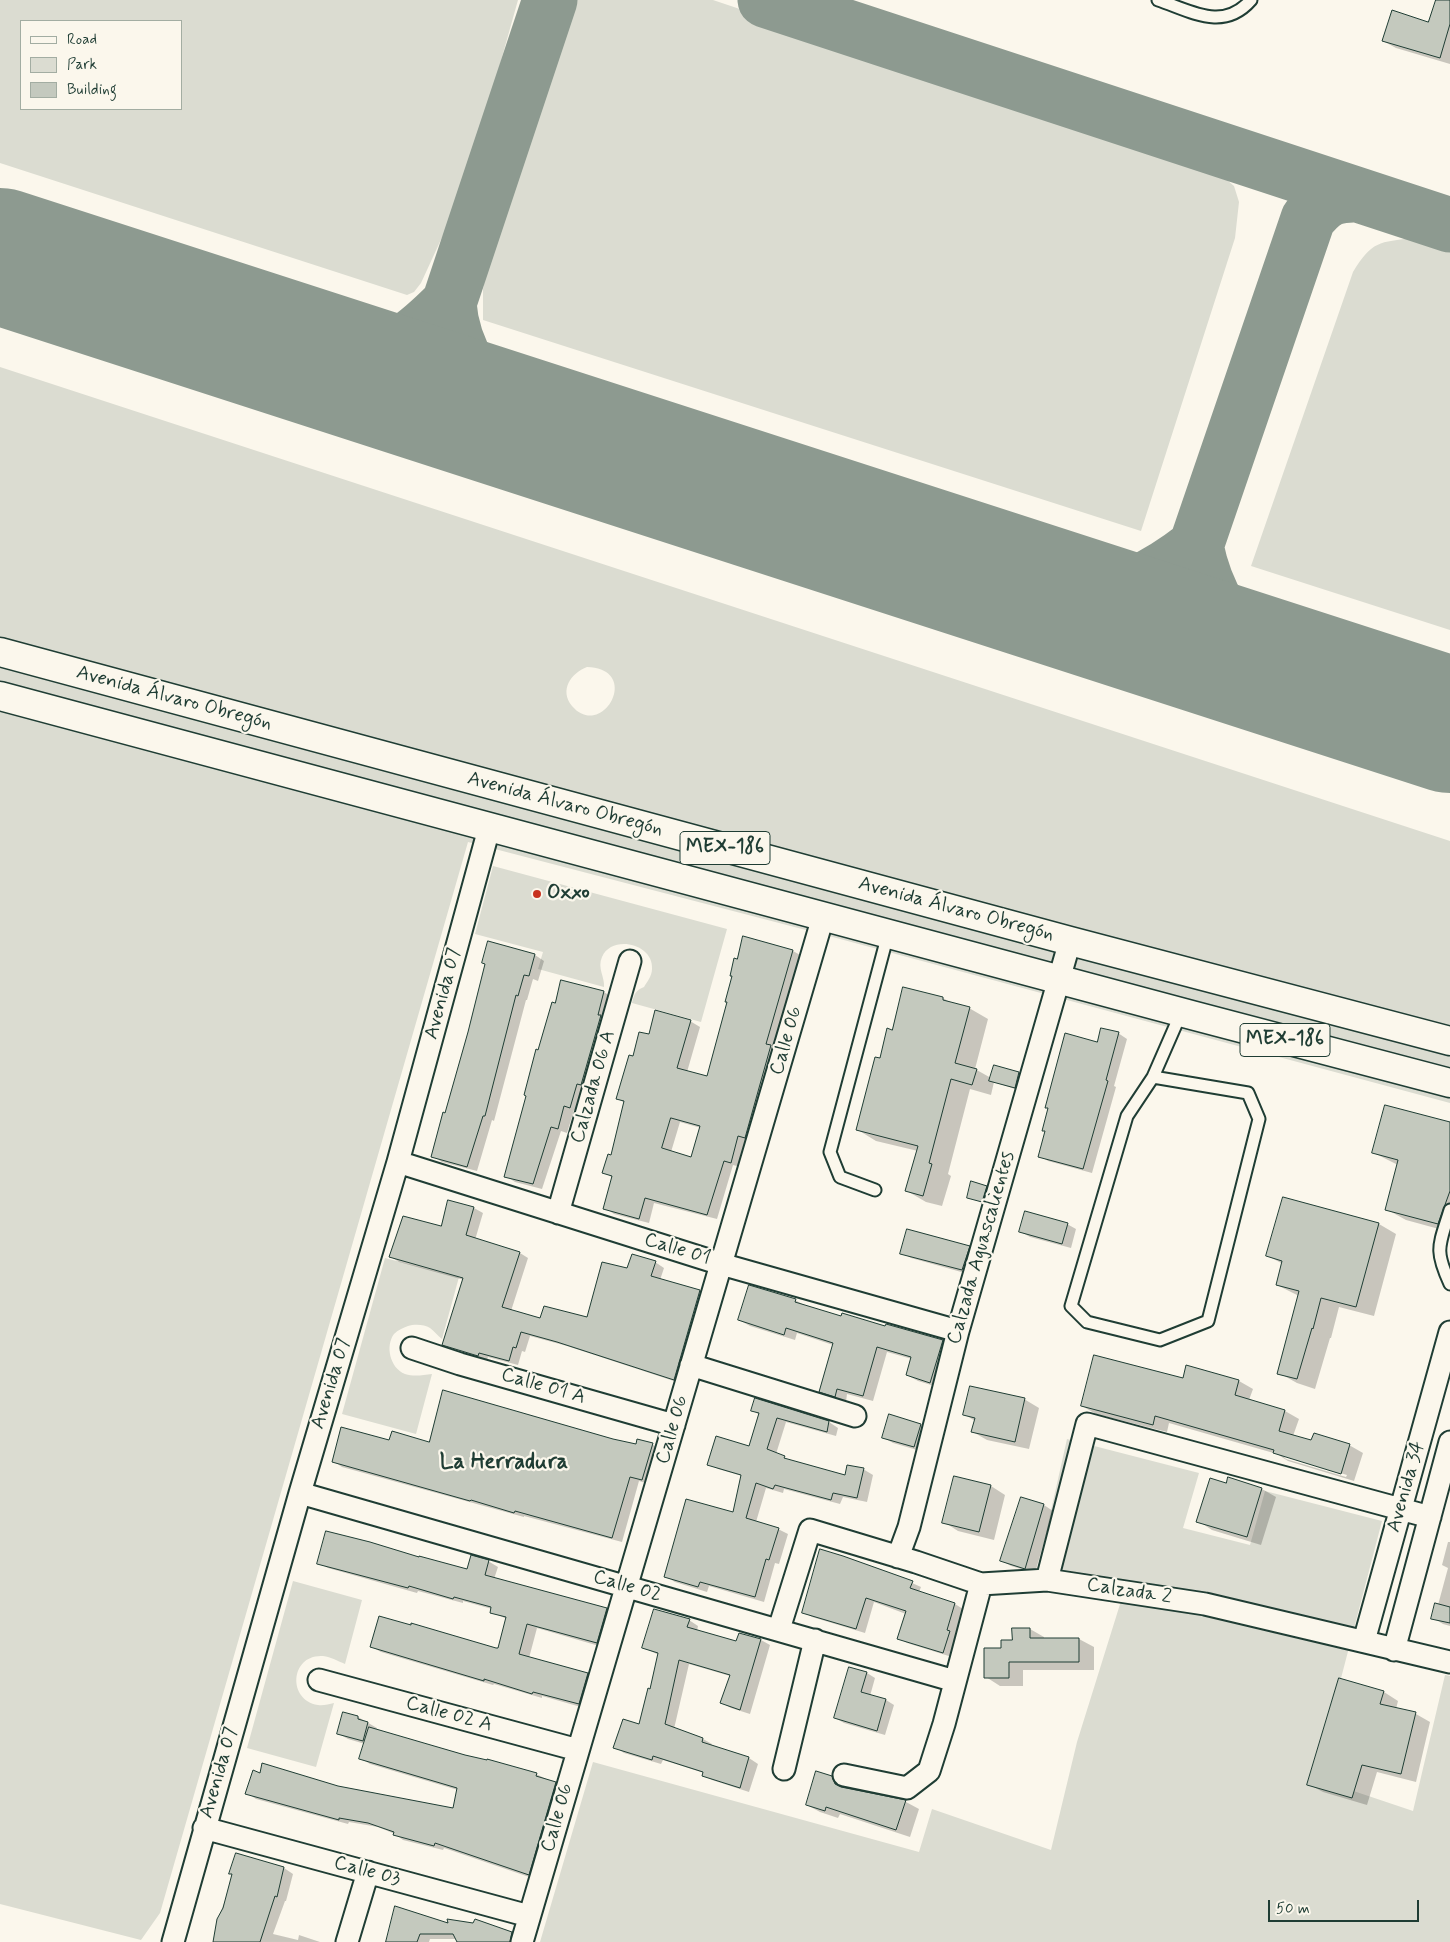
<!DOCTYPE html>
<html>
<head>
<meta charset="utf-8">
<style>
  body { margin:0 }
  #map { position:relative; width:1450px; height:1942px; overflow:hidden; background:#fbf7ec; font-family:Mynerve,sans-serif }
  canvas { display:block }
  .legend { position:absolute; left:20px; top:20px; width:162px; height:90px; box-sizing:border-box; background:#fbf7ec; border:1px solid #a3ada2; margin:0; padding:6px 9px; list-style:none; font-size:15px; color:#1f3d34 }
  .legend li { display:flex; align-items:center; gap:10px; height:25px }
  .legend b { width:25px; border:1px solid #a3ada2 }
  .scale { position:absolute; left:1268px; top:1900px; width:151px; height:22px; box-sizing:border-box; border:2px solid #1f3d34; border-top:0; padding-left:6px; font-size:15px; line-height:18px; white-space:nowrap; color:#1f3d34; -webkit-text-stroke:4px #fbf7ec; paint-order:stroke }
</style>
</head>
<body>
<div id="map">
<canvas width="1450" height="1942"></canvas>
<ul class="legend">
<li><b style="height:6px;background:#fbf7ec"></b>Road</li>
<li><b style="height:14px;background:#dbdcd1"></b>Park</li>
<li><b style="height:14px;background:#c4c9be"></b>Building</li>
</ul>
<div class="scale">50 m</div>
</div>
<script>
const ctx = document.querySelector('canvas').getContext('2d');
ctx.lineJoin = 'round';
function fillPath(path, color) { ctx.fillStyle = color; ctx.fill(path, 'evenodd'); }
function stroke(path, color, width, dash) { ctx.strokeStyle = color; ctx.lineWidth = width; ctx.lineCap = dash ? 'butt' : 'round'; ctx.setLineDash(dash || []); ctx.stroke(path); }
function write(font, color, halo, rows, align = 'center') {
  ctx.font = font + ' Mynerve,sans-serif'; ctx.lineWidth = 4.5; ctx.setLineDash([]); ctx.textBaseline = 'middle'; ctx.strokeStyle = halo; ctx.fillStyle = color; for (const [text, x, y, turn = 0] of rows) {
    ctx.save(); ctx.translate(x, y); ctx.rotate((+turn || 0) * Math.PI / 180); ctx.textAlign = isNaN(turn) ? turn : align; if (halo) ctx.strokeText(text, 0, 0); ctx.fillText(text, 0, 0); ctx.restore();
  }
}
const green = new Path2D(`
  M 0,0 L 518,0 L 481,132 L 450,220 L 421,283 L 414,292 L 407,295 L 0,163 ZM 21,21 L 181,21 L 181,109 L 21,109 Z
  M 575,0 L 713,0 L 1213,168 L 1234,186 L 1239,202 L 1235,238 L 1141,531 L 483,320 L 483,289 L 497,218 L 569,8 Z
  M 1414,238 L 1450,249 L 1450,630 L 1251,566 L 1353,272 C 1372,241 1379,242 1414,238 Z
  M 0,367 L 1450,841 L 1450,1103 L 829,936 L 468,842 L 160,1913 L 141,1940 L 0,1904 ZM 587,667 C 643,669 602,741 572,706 C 559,690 571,673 587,667 Z
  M 493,866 L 727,929 L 701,1022 L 632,1003 C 634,994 636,990 644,987 C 647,982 652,976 652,969 C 654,944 612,934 602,957 C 597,968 605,977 604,987 L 538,969 L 543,952 L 475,934 Z
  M 385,1258 L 459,1277 L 442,1339 C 438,1336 434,1331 430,1328 C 424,1324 414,1324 408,1326 C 403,1328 398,1330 394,1334 C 385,1346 390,1368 405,1374 C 414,1377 423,1375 432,1374 L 416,1434 L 342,1414 Z
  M 1067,1439 L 1199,1473 L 1183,1528 L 1250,1545 L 1265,1491 L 1382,1521 L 1315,1778 L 1413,1811 L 1445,1675 L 1450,1676 L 1450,1942 L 540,1942 L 593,1762 L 919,1852 L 932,1809 L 1051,1850 L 1077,1742 L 1126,1585 L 1037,1573 Z
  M 293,1581 L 362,1600 L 345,1664 C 338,1661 331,1657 323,1656 C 290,1654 287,1700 318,1705 C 323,1706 329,1704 334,1703 L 316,1767 L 247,1748 Z`);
const shadow = new Path2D(`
  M 1437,0 L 1450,0 L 1450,64 L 1396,48 L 1383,41 L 1429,24 Z
  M 744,937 L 793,951 L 802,956 L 740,1167 L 733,1165 L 717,1219 L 654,1203 L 649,1223 L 614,1214 L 605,1208 L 613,1178 L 604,1172 L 612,1157 L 625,1103 L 618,1099 L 633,1057 L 650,1036 L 690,1021 L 700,1027 L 687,1072 L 708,1078 ZM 680,1122 L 701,1128 L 692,1158 L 671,1152 Z
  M 535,955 L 544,961 L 538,981 L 533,979 L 527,1000 L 526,1000 L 494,1121 L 492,1120 L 477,1171 L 442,1162 L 432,1156 L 446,1114 Z
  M 562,981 L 604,992 L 613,998 L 580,1112 L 574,1110 L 567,1133 L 561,1131 L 542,1189 L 515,1182 L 506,1176 L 539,1051 Z
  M 943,998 L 953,1004 L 969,1008 L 988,1019 L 975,1069 L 991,1078 L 994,1066 L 1019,1073 L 1028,1078 L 1024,1092 L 994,1082 L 991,1095 L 970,1089 L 948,1174 L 951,1176 L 942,1206 L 926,1202 L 907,1191 L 918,1151 L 876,1141 L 858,1130 L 880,1059 L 893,1031 Z
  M 1118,1033 L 1127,1039 L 1114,1086 L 1116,1087 L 1092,1173 L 1048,1161 L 1040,1156 L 1050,1109 L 1098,1044 Z
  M 1450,1123 L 1450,1232 L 1406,1220 L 1386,1209 L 1398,1165 L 1374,1153 Z
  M 986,1187 L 990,1189 L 986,1203 L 968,1197 Z
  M 449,1202 L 474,1208 L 483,1213 L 475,1240 L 520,1253 L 528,1258 L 511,1311 L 541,1320 L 587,1318 L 628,1270 L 655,1262 L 664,1268 L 660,1280 L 699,1291 L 708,1296 L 683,1384 L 567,1346 L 530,1336 L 525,1352 L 522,1351 L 518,1365 L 488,1357 L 487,1360 L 452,1349 L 443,1344 L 464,1280 L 399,1262 L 391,1257 L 442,1227 Z
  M 1067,1224 L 1076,1229 L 1071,1248 L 1030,1237 L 1021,1232 Z
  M 1379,1224 L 1396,1234 L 1374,1316 L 1339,1307 L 1331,1338 L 1330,1338 L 1315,1389 L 1297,1383 L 1279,1373 L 1299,1296 L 1277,1285 L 1283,1264 L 1268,1256 Z
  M 969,1247 L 978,1252 L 972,1275 L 911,1258 L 902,1253 Z
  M 795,1300 L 806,1306 L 842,1318 L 942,1341 L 953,1347 L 941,1388 L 918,1381 L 907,1375 L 912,1359 L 887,1352 L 873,1401 L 847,1394 L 846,1402 L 831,1397 L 820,1391 L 833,1345 L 797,1333 L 795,1340 L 750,1326 L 739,1320 Z
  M 1187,1366 L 1239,1381 L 1253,1389 L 1249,1400 L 1285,1411 L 1299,1419 L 1293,1436 L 1312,1442 L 1349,1445 L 1363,1453 L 1354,1481 L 1288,1461 L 1277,1454 L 1169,1423 L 1167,1432 L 1096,1414 L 1082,1406 L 1184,1379 ZM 1282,1455 L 1347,1475 L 1346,1477 L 1286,1459 Z
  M 1024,1399 L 1039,1408 L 1029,1449 L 987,1440 L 973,1432 L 975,1421 L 964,1414 Z
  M 756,1400 L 829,1422 L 838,1428 L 836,1436 L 786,1422 L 776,1454 L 793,1462 L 846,1476 L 863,1469 L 873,1475 L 867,1502 L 843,1497 L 840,1504 L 784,1489 L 783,1493 L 766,1488 L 756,1522 L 778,1529 L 788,1534 L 779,1564 L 775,1563 L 764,1602 L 709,1586 L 707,1592 L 675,1582 L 666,1577 L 734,1514 L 742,1476 L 718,1469 L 709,1464 L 750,1448 L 760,1415 L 753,1411 Z
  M 890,1416 L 921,1425 L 930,1430 L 924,1452 L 893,1443 L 884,1438 Z
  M 613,1440 L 637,1445 L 653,1445 L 662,1450 L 652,1485 L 639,1481 L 622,1542 L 524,1516 L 524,1517 L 342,1467 L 333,1461 L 390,1441 L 430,1444 Z
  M 955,1478 L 991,1486 L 1005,1495 L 994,1540 L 958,1531 L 944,1522 Z
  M 1229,1479 L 1262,1489 L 1276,1497 L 1261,1545 L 1212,1530 L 1198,1521 L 1227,1485 Z
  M 1022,1498 L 1044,1505 L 1053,1511 L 1035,1573 L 1011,1566 L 1002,1561 Z
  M 1448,1542 L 1450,1542 L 1450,1626 L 1443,1624 L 1433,1618 L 1438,1605 L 1448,1568 L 1442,1565 Z
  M 420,1559 L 468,1570 L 488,1561 L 498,1567 L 494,1579 L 606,1609 L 616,1615 L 606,1648 L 537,1628 L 529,1658 L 587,1675 L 597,1680 L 588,1709 L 542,1696 L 542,1698 L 494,1684 L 493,1685 L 381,1652 L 372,1647 L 499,1650 L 507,1619 L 491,1612 L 492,1609 L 463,1601 L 463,1603 L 418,1591 L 417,1593 L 328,1568 L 318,1563 Z
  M 912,1583 L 921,1587 L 919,1592 L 955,1604 L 963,1609 L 955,1635 L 958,1637 L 952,1657 L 907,1643 L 898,1638 L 906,1614 L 874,1602 L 865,1633 L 812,1617 L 803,1612 Z
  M 689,1620 L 698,1626 L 697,1631 L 737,1643 L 739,1635 L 761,1640 L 770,1645 L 750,1714 L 731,1708 L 722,1703 L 730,1676 L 689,1664 L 674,1729 L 703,1739 L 712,1744 L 711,1746 L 749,1758 L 758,1764 L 749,1792 L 712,1780 L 703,1775 L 704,1773 L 663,1760 L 661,1764 L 624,1753 L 615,1747 L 640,1725 L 651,1691 L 659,1655 L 644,1648 Z
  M 1030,1629 L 1044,1637 L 1044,1639 L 1079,1639 L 1094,1647 L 1094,1670 L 1023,1670 L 1023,1686 L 1000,1686 L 986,1677 L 1002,1649 Z
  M 867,1673 L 875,1678 L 870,1696 L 886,1700 L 894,1705 L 885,1735 L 844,1723 L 835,1718 Z
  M 1339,1679 L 1384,1692 L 1398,1701 L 1396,1709 L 1416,1714 L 1430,1722 L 1416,1782 L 1377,1772 L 1367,1805 L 1323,1792 L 1308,1784 Z
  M 358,1717 L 377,1728 L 376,1731 L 536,1774 L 565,1788 L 538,1880 L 444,1848 L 443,1850 L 403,1840 L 395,1834 L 378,1827 L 349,1822 L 348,1824 L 256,1799 L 247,1793 L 338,1787 L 454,1809 L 458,1790 L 370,1764 L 360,1758 L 365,1744 L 348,1739 L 339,1734 Z
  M 831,1777 L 845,1785 L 847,1790 L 906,1802 L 919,1809 L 910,1837 L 840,1814 L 838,1818 L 820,1812 L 807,1805 Z
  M 237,1855 L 284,1868 L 293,1874 L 286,1901 L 285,1901 L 273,1934 L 298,1940 L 299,1935 L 320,1942 L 214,1942 L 218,1919 L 231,1885 Z
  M 396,1908 L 460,1928 L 507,1931 L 516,1937 L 518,1942 L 459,1942 L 459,1939 L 430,1939 L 429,1942 L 386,1942 Z`);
const taxiway = new Path2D(`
  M 765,0 L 1450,225
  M 449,303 C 452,348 480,396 519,420 C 527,424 536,428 544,432
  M 302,353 C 309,355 316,359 324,359 C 346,362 383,354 402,343 C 420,332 435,317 449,303 L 550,0
  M 1196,546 C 1205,591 1228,632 1266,660 C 1274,666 1284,670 1293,675
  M 1038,592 C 1047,594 1056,596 1065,597 C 1114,602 1160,574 1196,546 L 1308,219 C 1324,199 1334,194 1359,195`);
const runway = new Path2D(`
  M 0,256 L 1450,725`);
const building = new Path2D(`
  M 1436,0 L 1450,0 L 1450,24 L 1440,58 L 1382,41 L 1392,10 L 1428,22 Z
  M 743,936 L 793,950 L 766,1044 L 771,1045 L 745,1138 L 738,1136 L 731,1163 L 724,1161 L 707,1215 L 645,1198 L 639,1219 L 603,1209 L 612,1176 L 602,1173 L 608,1154 L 611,1155 L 624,1101 L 616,1099 L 629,1055 L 633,1056 L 639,1032 L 649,1034 L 655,1010 L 691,1020 L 677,1068 L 707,1076 L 727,1002 L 725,1002 L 732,976 L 730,976 L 734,958 L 737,959 ZM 671,1118 L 700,1126 L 691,1157 L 662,1148 Z
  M 488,941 L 535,954 L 529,976 L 524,975 L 518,996 L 516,995 L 485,1116 L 483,1116 L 467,1167 L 431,1157 L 443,1112 L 445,1113 L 468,1032 L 485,964 L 482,963 Z
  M 561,980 L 604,991 L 598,1015 L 601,1015 L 581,1085 L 577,1084 L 570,1108 L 564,1106 L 558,1129 L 551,1127 L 533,1184 L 504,1177 L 526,1096 L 524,1095 L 536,1049 L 538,1050 L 552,1002 L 555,1003 Z
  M 903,987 L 943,997 L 943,1000 L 970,1007 L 955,1063 L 977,1069 L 972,1085 L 951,1079 L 929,1163 L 932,1164 L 923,1196 L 905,1191 L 918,1146 L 856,1130 L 875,1057 L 880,1058 L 887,1028 L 892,1030 Z
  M 1101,1028 L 1119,1032 L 1106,1080 L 1108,1081 L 1083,1169 L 1038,1157 L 1045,1131 L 1042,1131 L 1048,1108 L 1045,1108 L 1065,1033 L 1097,1042 Z
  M 994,1065 L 1019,1072 L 1015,1088 L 989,1081 Z
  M 1385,1105 L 1450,1122 L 1450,1191 L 1438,1224 L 1385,1210 L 1398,1160 L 1372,1153 Z
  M 971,1181 L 987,1186 L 982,1202 L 967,1198 Z
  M 1283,1197 L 1379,1223 L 1356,1307 L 1321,1298 L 1313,1329 L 1312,1328 L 1297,1379 L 1277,1374 L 1299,1291 L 1276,1285 L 1282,1261 L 1266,1256 Z
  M 448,1200 L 474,1207 L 466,1235 L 520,1252 L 502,1307 L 540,1318 L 544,1306 L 587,1317 L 602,1262 L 627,1268 L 632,1254 L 656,1261 L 651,1276 L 700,1290 L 674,1380 L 557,1342 L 521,1332 L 516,1348 L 513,1347 L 509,1361 L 479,1353 L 478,1356 L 442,1345 L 463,1278 L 389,1257 L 403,1216 L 441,1226 Z
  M 1025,1211 L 1068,1223 L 1062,1244 L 1019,1232 Z
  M 907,1229 L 970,1246 L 962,1270 L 900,1254 Z
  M 749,1285 L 796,1299 L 795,1302 L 841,1316 L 842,1313 L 885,1326 L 886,1324 L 943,1340 L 930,1383 L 906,1375 L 911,1357 L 877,1347 L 863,1396 L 837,1389 L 835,1397 L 819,1392 L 833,1343 L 786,1328 L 784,1335 L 738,1320 Z
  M 1094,1355 L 1183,1378 L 1186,1365 L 1239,1380 L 1235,1395 L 1285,1410 L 1279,1431 L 1311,1440 L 1314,1433 L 1350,1444 L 1341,1474 L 1273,1453 L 1274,1450 L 1155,1416 L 1153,1425 L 1081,1406 Z
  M 970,1386 L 1025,1398 L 1015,1442 L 971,1432 L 975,1418 L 963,1415 Z
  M 443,1390 L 613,1439 L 636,1444 L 637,1439 L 653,1443 L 642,1480 L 630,1477 L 612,1538 L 515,1511 L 514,1513 L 471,1500 L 470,1501 L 332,1462 L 341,1427 L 389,1440 L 392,1431 L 429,1442 Z
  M 755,1398 L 829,1421 L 827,1432 L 777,1418 L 767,1449 L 785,1456 L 784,1458 L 845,1475 L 847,1465 L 864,1468 L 857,1498 L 833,1493 L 831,1500 L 775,1485 L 773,1489 L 756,1483 L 746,1518 L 779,1528 L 769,1560 L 766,1559 L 755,1597 L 700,1582 L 698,1587 L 664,1577 L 686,1499 L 733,1512 L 741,1475 L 707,1465 L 716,1436 L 749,1446 L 759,1413 L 751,1411 Z
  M 889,1414 L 921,1424 L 914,1447 L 882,1438 Z
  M 954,1476 L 991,1485 L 979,1532 L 942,1523 Z
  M 1228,1477 L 1262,1488 L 1247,1537 L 1196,1522 L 1210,1478 L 1226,1483 Z
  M 1021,1497 L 1044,1504 L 1025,1569 L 1000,1561 Z
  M 326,1531 L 370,1542 L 419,1557 L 419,1556 L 467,1569 L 471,1555 L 489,1560 L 485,1575 L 607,1608 L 597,1643 L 527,1624 L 519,1654 L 588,1673 L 579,1704 L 533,1692 L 532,1694 L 484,1679 L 484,1681 L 370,1647 L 379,1616 L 411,1625 L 411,1623 L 496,1648 L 498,1648 L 506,1617 L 490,1613 L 491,1607 L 454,1597 L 453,1599 L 409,1586 L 408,1588 L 317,1564 Z
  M 820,1549 L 843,1556 L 913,1581 L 910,1588 L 955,1603 L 947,1630 L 950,1631 L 943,1653 L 897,1639 L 906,1611 L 866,1598 L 856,1629 L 802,1613 Z
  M 1435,1603 L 1450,1607 L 1450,1623 L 1431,1619 Z
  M 654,1609 L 690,1619 L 687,1627 L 736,1641 L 739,1633 L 761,1639 L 740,1710 L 720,1703 L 730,1675 L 679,1660 L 665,1724 L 703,1738 L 702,1742 L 749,1757 L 740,1788 L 702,1776 L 703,1772 L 653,1756 L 652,1760 L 613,1748 L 623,1719 L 639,1724 L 648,1688 L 650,1689 L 658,1653 L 642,1648 Z
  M 1012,1628 L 1030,1628 L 1030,1638 L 1079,1638 L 1079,1662 L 1009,1662 L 1009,1678 L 984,1678 L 984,1648 L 1001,1648 L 1001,1640 L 1012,1640 Z
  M 849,1667 L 867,1672 L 861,1692 L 886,1699 L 877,1731 L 834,1718 Z
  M 1339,1678 L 1384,1691 L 1380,1704 L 1416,1712 L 1401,1774 L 1362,1765 L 1352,1798 L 1307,1785 Z
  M 343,1712 L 358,1716 L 358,1719 L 368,1722 L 363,1741 L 337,1734 Z
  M 369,1727 L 465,1755 L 487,1760 L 487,1759 L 537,1773 L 536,1776 L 556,1782 L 529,1875 L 435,1843 L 434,1846 L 393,1835 L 394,1832 L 368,1823 L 339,1818 L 339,1820 L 245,1794 L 253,1770 L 260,1773 L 262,1763 L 338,1786 L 453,1808 L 457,1788 L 359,1759 Z
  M 816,1771 L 832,1776 L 835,1784 L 841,1787 L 906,1800 L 896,1830 L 826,1807 L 825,1811 L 806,1805 Z
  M 236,1853 L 284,1867 L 277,1897 L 275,1896 L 260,1942 L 213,1942 L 217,1919 L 223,1908 L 232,1874 L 229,1874 Z
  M 395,1906 L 448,1923 L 447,1919 L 473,1923 L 475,1919 L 512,1932 L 510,1942 L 457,1942 L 453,1934 L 420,1934 L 417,1942 L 386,1942 Z`);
const lane = new Path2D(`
  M 1158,0 C 1191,11 1223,32 1251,0
  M 1153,1077 L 1248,1093 L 1259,1119 L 1208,1321 L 1160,1340 L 1087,1322 L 1071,1306 L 1127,1116 L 1153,1077 L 1181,1013
  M 875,1190 L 840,1177 L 830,1152 L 888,934
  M 1450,1210 C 1439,1246 1434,1249 1450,1284`);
const street = new Path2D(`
  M 398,1162 L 721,1264 L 958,1331
  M 558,1213 L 630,961
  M 412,1348 L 460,1364 L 674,1425
  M 691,1365 L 855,1416
  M 300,1493 L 955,1681
  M 898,1557 L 909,1527 L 958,1331 L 1070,941
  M 1047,1580 L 1087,1424 L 1430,1517
  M 779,1629 L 810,1530 L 916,1562 L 981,1584 L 1047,1580 L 1205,1604 L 1450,1662
  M 1364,1641 L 1450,1332
  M 1394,1650 L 1450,1442
  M 319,1680 L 578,1750
  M 784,1769 L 815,1640
  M 844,1775 L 907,1788 L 929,1771 L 944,1724 L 981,1584
  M 204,1828 L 529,1916
  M 173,1942 L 300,1493 L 398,1162 L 490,825
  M 347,1942 L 368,1872
  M 522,1942 L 823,917`);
const primary = new Path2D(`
  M 0,652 L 1070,941 L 1450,1041
  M 0,696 C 484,824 966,957 1450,1083`);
const markers = [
  [537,894,5,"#c8321e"]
];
const shields = [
  [725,848,90],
  [1285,1040,90]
];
const shieldNames = [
  ["MEX-186",725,848],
  ["MEX-186",1285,1040]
];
const streetNames = [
  ["Avenida Álvaro Obregón",174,699,15],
  ["Avenida Álvaro Obregón",565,805,15],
  ["Avenida Álvaro Obregón",956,910,15],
  ["Avenida 07",444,994,-75],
  ["Calle 06",787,1041,-74],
  ["Calzada 06 A",594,1087,-74],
  ["Calzada Aguascalientes",982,1248,-74],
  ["Calle 01",677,1250,17],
  ["Avenida 07",332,1384,-73],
  ["Calle 01 A",543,1387,16],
  ["Calle 06",673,1430,-74],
  ["Avenida 34",1407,1487,-74],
  ["Calle 02",627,1587,16],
  ["Calzada 2",1129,1592,9],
  ["Calle 02 A",449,1715,15],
  ["Avenida 07",220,1773,-74],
  ["Calle 06",558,1818,-74],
  ["Calle 03",367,1872,15]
];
const poiNames = [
  ["Oxxo",547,894]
];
const quarterNames = [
  ["La Herradura",504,1463]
];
fillPath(green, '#dbdcd1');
fillPath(shadow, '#0003');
stroke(taxiway, '#8d9a90', 55);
stroke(runway, '#8d9a90', 136);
fillPath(building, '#c4c9be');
stroke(building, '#1f3d34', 1);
stroke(lane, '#1f3d34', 15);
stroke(street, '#1f3d34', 25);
stroke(primary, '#1f3d34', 31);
stroke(lane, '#fbf7ec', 11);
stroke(street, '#fbf7ec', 21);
stroke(primary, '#fbf7ec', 28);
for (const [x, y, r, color] of markers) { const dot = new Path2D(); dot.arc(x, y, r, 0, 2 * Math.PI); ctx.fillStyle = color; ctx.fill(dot); stroke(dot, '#fbf7ec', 2); }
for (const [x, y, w] of shields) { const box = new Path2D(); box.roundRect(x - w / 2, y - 16.5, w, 33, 4); ctx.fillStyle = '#fbf7ec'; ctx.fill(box); stroke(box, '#1f3d34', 1); }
write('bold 19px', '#1f3d34', null, shieldNames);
write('20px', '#1f3d34', '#fbf7ec', streetNames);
write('bold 20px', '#1f3d34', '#fbf7ec', poiNames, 'left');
write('bold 22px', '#1f3d34', '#fbf7ec', quarterNames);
</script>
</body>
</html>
